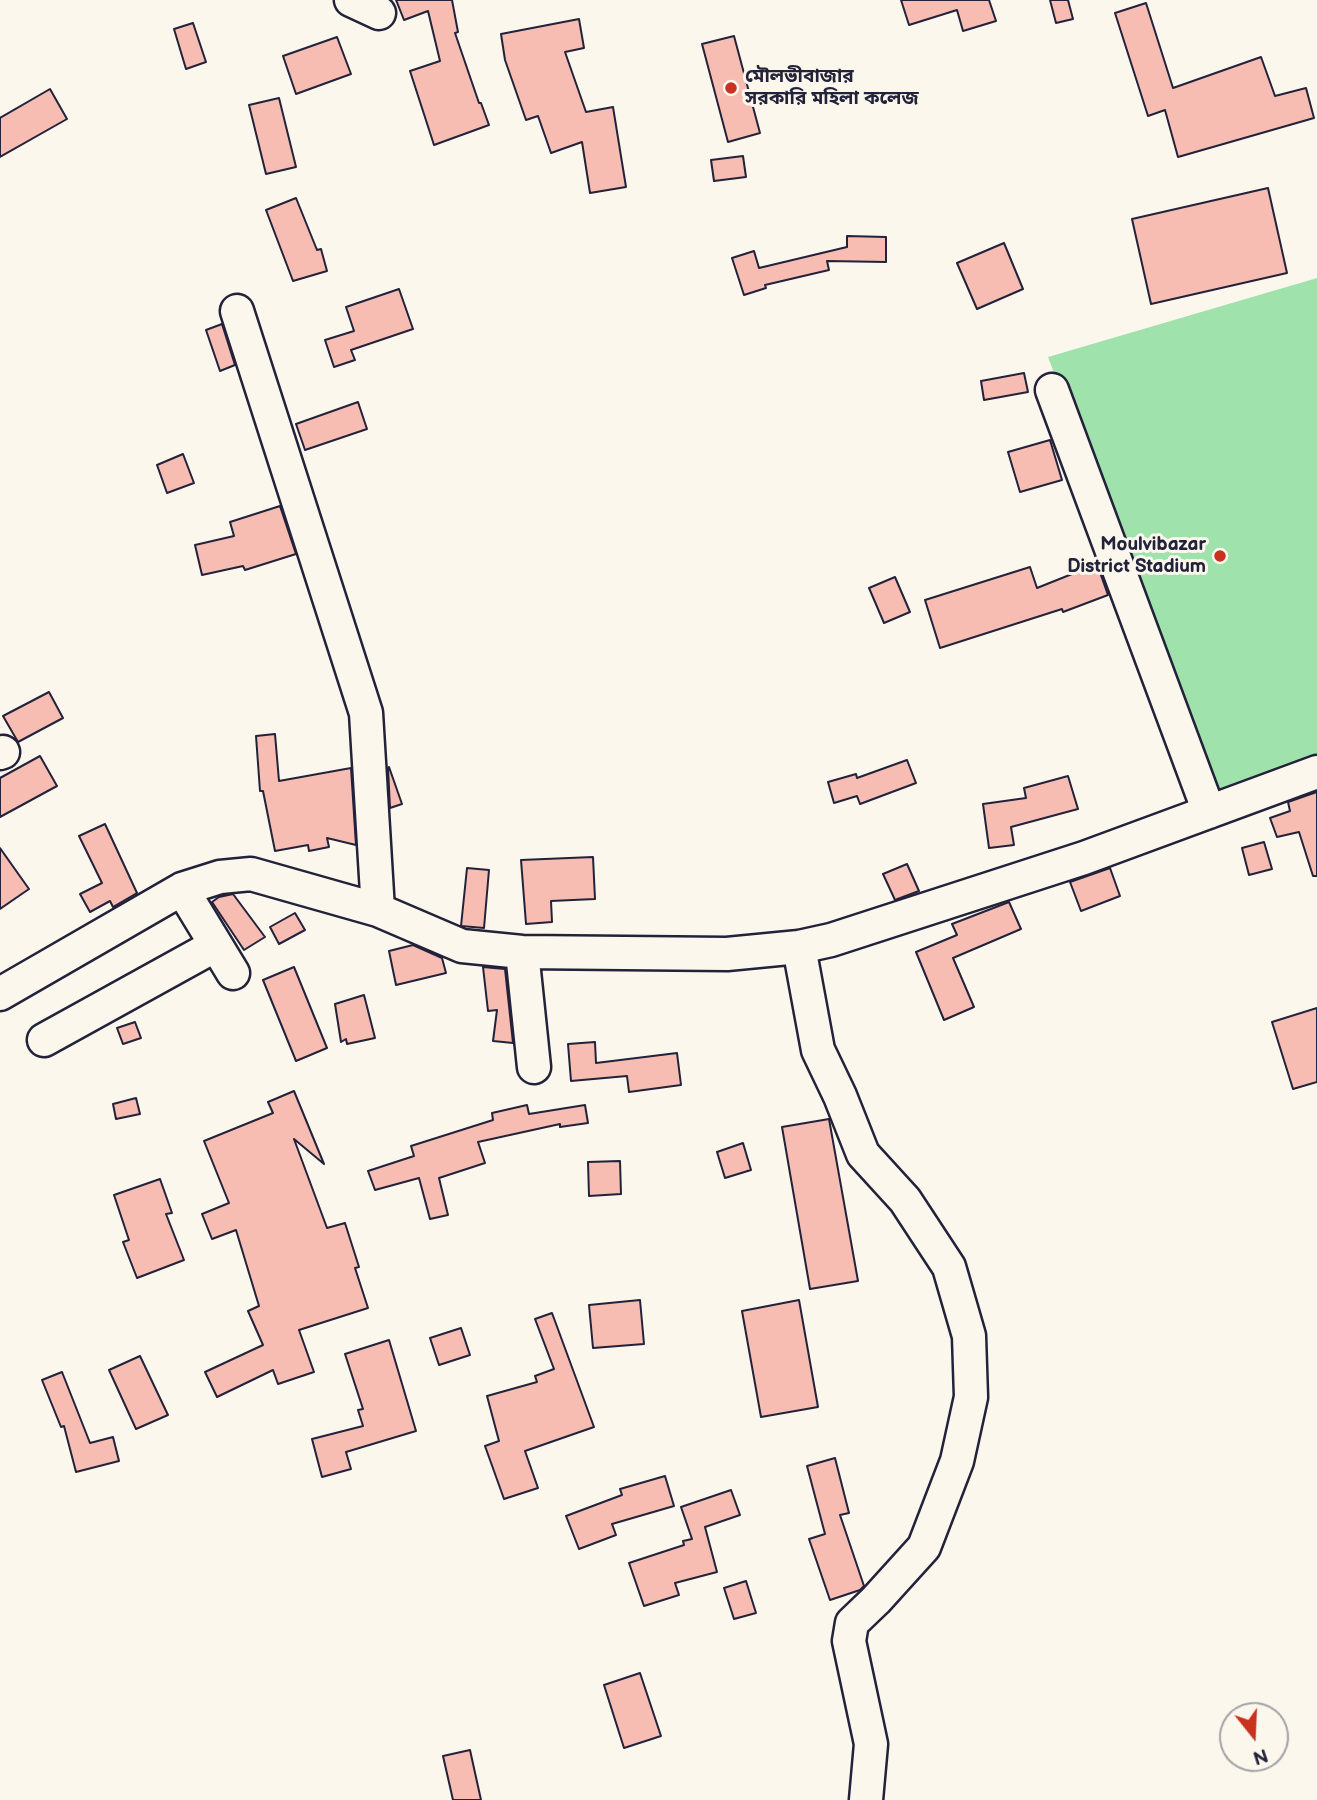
<!DOCTYPE html>
<html>
<head>
<meta charset="utf-8">
<style>
  body { margin:0 }
  #map { position:relative; width:1317px; height:1800px; overflow:hidden; background:#fbf7ec; font-family:"Balsamiq Sans",sans-serif }
  canvas { display:block }
  .north { position:absolute; left:1219px; top:1702px; width:70px; height:70px; box-sizing:border-box; background:#fbf7ec; border:2px solid #a4a2a5; border-radius:50%; rotate:162deg; font-size:19px; font-weight:700; line-height:28px; text-align:center; color:#22223b }
  .north::after { content:''; display:block; margin:auto; width:24px; height:32px; background:#c8321e; clip-path:polygon(50% 0,100% 100%,50% 72%,0 100%) }
</style>
</head>
<body>
<div id="map">
<canvas width="1317" height="1800"></canvas>
<div class="north">N</div>
</div>
<script>
const ctx = document.querySelector('canvas').getContext('2d');
ctx.lineJoin = 'round';
function fillPath(path, color) { ctx.fillStyle = color; ctx.fill(path, 'evenodd'); }
function stroke(path, color, width, dash) { ctx.strokeStyle = color; ctx.lineWidth = width; ctx.lineCap = dash ? 'butt' : 'round'; ctx.setLineDash(dash || []); ctx.stroke(path); }
function write(font, color, halo, rows, align = 'center') {
  ctx.font = font + ' "Balsamiq Sans","Noto Sans Bengali",sans-serif'; ctx.lineWidth = 6; ctx.setLineDash([]); ctx.textBaseline = 'middle'; ctx.strokeStyle = halo; ctx.fillStyle = color; for (const [text, x, y, turn = 0] of rows) {
    ctx.save(); ctx.translate(x, y); ctx.rotate((+turn || 0) * Math.PI / 180); ctx.textAlign = isNaN(turn) ? turn : align; if (halo) ctx.strokeText(text, 0, 0); ctx.fillText(text, 0, 0); ctx.restore();
  }
}
const green = new Path2D(`
  M 1317,278 L 1317,756 L 1215,795 L 1048,357 Z`);
const building = new Path2D(`
  M 396,0 L 452,0 L 458,32 L 455,33 L 479,103 L 481,103 L 489,125 L 434,145 L 410,71 L 440,61 L 428,11 L 404,20 Z
  M 901,0 L 989,0 L 996,21 L 963,31 L 957,10 L 909,25 Z
  M 1050,0 L 1068,0 L 1073,19 L 1056,23 Z
  M 1146,3 L 1173,88 L 1261,57 L 1275,96 L 1306,88 L 1314,118 L 1178,157 L 1165,110 L 1148,116 L 1115,13 Z
  M 579,19 L 584,48 L 565,52 L 586,112 L 613,107 L 626,187 L 590,193 L 582,142 L 551,153 L 538,116 L 526,120 L 505,60 L 501,34 Z
  M 193,23 L 206,62 L 186,69 L 174,29 Z
  M 734,36 L 760,133 L 728,142 L 702,44 Z
  M 337,37 L 351,74 L 296,94 L 283,56 Z
  M 50,89 L 67,119 L 0,157 L 0,118 Z
  M 279,98 L 296,167 L 266,174 L 249,105 Z
  M 743,156 L 746,177 L 714,181 L 711,160 Z
  M 1268,188 L 1287,273 L 1151,304 L 1132,219 Z
  M 296,198 L 317,250 L 321,249 L 327,271 L 293,281 L 266,210 Z
  M 847,236 L 886,237 L 886,262 L 827,261 L 829,270 L 765,285 L 766,288 L 744,295 L 732,258 L 754,251 L 759,268 L 847,247 Z
  M 1004,243 L 1023,289 L 977,309 L 957,263 Z
  M 399,289 L 413,329 L 351,350 L 355,360 L 334,367 L 325,340 L 354,331 L 346,307 Z
  M 222,324 L 235,365 L 220,371 L 206,330 Z
  M 1024,373 L 1028,392 L 984,400 L 981,381 Z
  M 358,402 L 367,429 L 305,450 L 296,424 Z
  M 1050,440 L 1062,480 L 1020,492 L 1008,452 Z
  M 183,454 L 194,483 L 167,493 L 157,465 Z
  M 280,506 L 296,554 L 245,570 L 243,566 L 202,575 L 195,545 L 234,536 L 230,522 Z
  M 1097,564 L 1108,595 L 1063,612 L 1062,609 L 940,648 L 925,600 L 1030,567 L 1037,588 Z
  M 895,577 L 910,612 L 884,623 L 869,588 Z
  M 49,692 L 63,718 L 18,742 L 3,716 Z
  M 275,734 L 279,781 L 351,768 L 356,845 L 327,838 L 329,847 L 309,851 L 308,845 L 275,851 L 263,791 L 260,791 L 256,736 Z
  M 40,756 L 57,786 L 0,817 L 0,778 Z
  M 907,760 L 916,783 L 860,804 L 857,796 L 834,803 L 828,782 L 856,774 L 857,778 Z
  M 389,767 L 402,804 L 390,808 L 388,768 Z
  M 1068,776 L 1078,809 L 1011,827 L 1014,845 L 989,848 L 983,804 L 1026,798 L 1024,788 Z
  M 1317,792 L 1317,876 L 1313,876 L 1299,832 L 1277,837 L 1270,818 L 1290,811 L 1288,802 Z
  M 105,824 L 137,893 L 113,907 L 110,901 L 90,912 L 80,894 L 102,883 L 79,836 Z
  M 1264,842 L 1272,869 L 1249,875 L 1242,848 Z
  M 0,848 L 29,889 L 0,909 Z
  M 593,857 L 595,899 L 551,901 L 552,922 L 526,924 L 521,860 Z
  M 907,864 L 919,891 L 895,900 L 883,874 Z
  M 467,868 L 489,870 L 484,928 L 461,926 Z
  M 1110,868 L 1120,896 L 1081,911 L 1070,882 Z
  M 233,894 L 265,937 L 244,950 L 212,902 L 219,897 Z
  M 1009,902 L 1021,929 L 953,958 L 974,1007 L 944,1020 L 916,952 L 957,935 L 952,924 Z
  M 295,913 L 305,930 L 279,944 L 270,927 Z
  M 413,945 L 442,958 L 446,973 L 396,985 L 389,951 Z
  M 294,967 L 327,1048 L 296,1061 L 263,980 Z
  M 483,967 L 505,969 L 513,1043 L 493,1041 L 497,1010 L 488,1011 Z
  M 364,995 L 375,1038 L 347,1044 L 346,1039 L 341,1042 L 335,1004 Z
  M 1317,1008 L 1317,1082 L 1293,1089 L 1272,1022 Z
  M 135,1022 L 141,1038 L 123,1044 L 117,1028 Z
  M 595,1042 L 596,1063 L 677,1053 L 681,1085 L 629,1092 L 627,1076 L 571,1081 L 568,1044 Z
  M 294,1091 L 324,1164 L 294,1139 L 327,1228 L 345,1223 L 359,1267 L 355,1268 L 368,1308 L 299,1330 L 314,1372 L 278,1384 L 273,1370 L 217,1397 L 205,1372 L 263,1345 L 248,1311 L 259,1306 L 236,1230 L 212,1239 L 202,1214 L 229,1203 L 204,1141 L 273,1113 L 268,1102 Z
  M 136,1098 L 140,1114 L 116,1119 L 113,1104 Z
  M 527,1105 L 529,1114 L 585,1105 L 588,1123 L 560,1127 L 560,1124 L 478,1142 L 485,1163 L 439,1178 L 448,1215 L 430,1219 L 419,1178 L 375,1190 L 368,1171 L 414,1156 L 411,1146 L 493,1120 L 492,1113 Z
  M 829,1119 L 858,1281 L 810,1289 L 782,1127 Z
  M 743,1143 L 751,1170 L 725,1178 L 717,1152 Z
  M 620,1161 L 621,1194 L 589,1196 L 588,1162 Z
  M 160,1179 L 172,1213 L 166,1214 L 184,1260 L 137,1278 L 123,1242 L 129,1240 L 114,1195 Z
  M 640,1300 L 644,1344 L 593,1348 L 589,1305 Z
  M 799,1300 L 818,1407 L 761,1417 L 742,1311 Z
  M 552,1313 L 594,1427 L 525,1451 L 538,1488 L 504,1499 L 485,1446 L 499,1441 L 487,1396 L 537,1382 L 535,1376 L 554,1369 L 535,1319 Z
  M 461,1328 L 470,1355 L 439,1365 L 430,1338 Z
  M 389,1340 L 416,1431 L 346,1452 L 351,1469 L 322,1477 L 312,1439 L 363,1426 L 358,1410 L 363,1409 L 345,1354 Z
  M 140,1356 L 168,1415 L 136,1429 L 109,1370 Z
  M 62,1372 L 90,1443 L 113,1437 L 119,1461 L 76,1472 L 64,1426 L 61,1427 L 42,1380 Z
  M 835,1458 L 849,1513 L 840,1515 L 864,1586 L 860,1590 L 830,1600 L 809,1539 L 825,1534 L 807,1466 Z
  M 665,1476 L 674,1506 L 612,1524 L 616,1535 L 579,1549 L 566,1516 L 622,1495 L 620,1489 Z
  M 731,1490 L 740,1515 L 705,1527 L 717,1572 L 675,1583 L 679,1595 L 644,1606 L 629,1563 L 684,1545 L 683,1541 L 692,1539 L 681,1507 Z
  M 746,1581 L 756,1613 L 734,1619 L 724,1588 Z
  M 640,1673 L 661,1736 L 624,1748 L 604,1685 Z
  M 470,1750 L 481,1800 L 453,1800 L 443,1756 Z`);
const minor = new Path2D(`
  M 351,0 L 379,13
  M 237,311 L 366,713 L 378,910
  M 1052,390 L 1209,812
  M 0,753 L 3,752
  M 182,889 L 233,973
  M 799,947 L 818,1050 L 840,1096 L 863,1154 L 905,1200 L 949,1267 L 969,1336 L 971,1397 L 957,1461 L 924,1547 L 876,1600 L 852,1623 L 849,1641 L 871,1744 L 866,1800
  M 522,952 L 534,1067
  M 0,994 L 182,889 L 220,877 L 251,874 L 378,910 L 462,946 L 522,952 L 727,954 L 799,947 L 831,940 L 1084,858 L 1317,772
  M 44,1040 L 216,945`);
const markers = [
  [731,88,7,"#c8321e"],
  [1220,556,7,"#c8321e"]
];
const poiNames = [
  ["মৌলভীবাজার",745,77],
  ["সরকারি মহিলা কলেজ",745,99],
  ["Moulvibazar",1206,545,"right"],
  ["District Stadium",1206,567,"right"]
];
fillPath(green, '#a0e2ac');
fillPath(building, '#f7bcb2');
stroke(building, '#22223b', 2);
stroke(minor, '#22223b', 37);
stroke(minor, '#fbf7ec', 32);
for (const [x, y, r, color] of markers) { const dot = new Path2D(); dot.arc(x, y, r, 0, 2 * Math.PI); ctx.fillStyle = color; ctx.fill(dot); stroke(dot, '#fbf7ec', 2.5); }
write('bold 19px', '#22223b', '#fbf7ec', poiNames, 'left');
</script>
</body>
</html>
